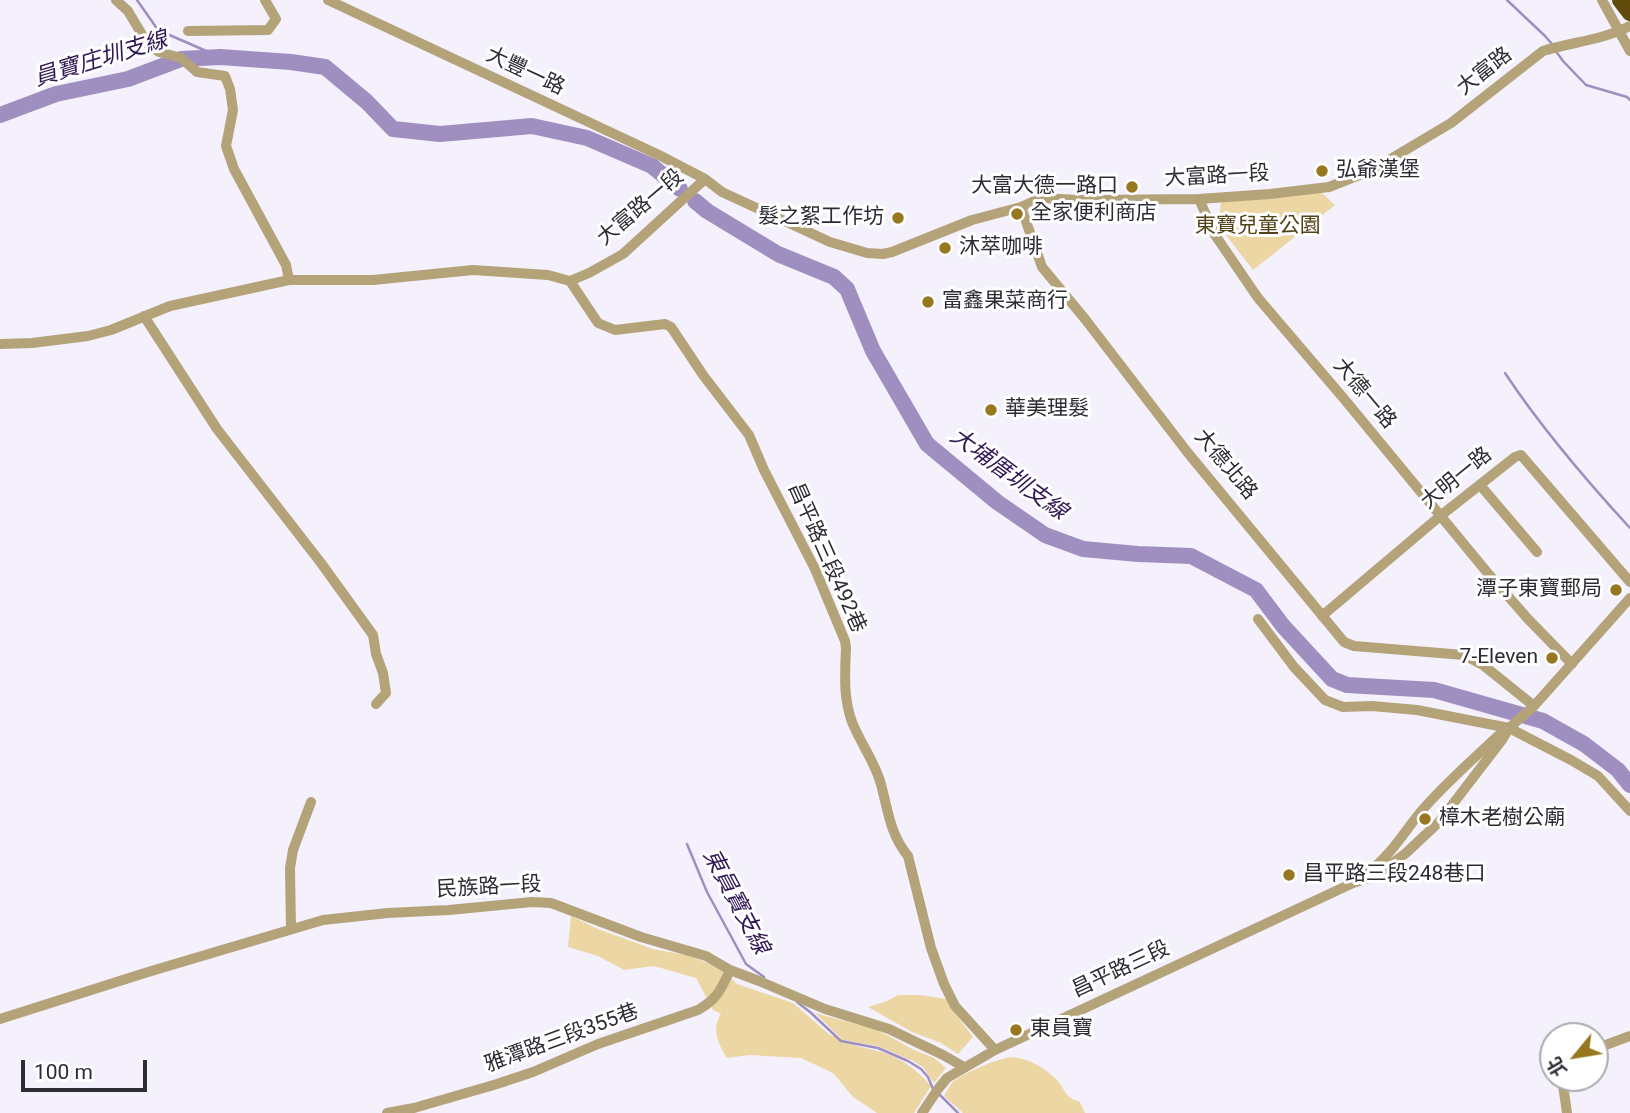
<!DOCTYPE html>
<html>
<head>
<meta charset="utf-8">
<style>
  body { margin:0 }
  #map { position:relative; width:1630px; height:1113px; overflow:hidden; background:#f4f1fd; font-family:Roboto,"Noto Sans TC",sans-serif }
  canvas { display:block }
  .north { position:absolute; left:1539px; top:1022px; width:70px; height:70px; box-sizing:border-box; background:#fff; border:2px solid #ababad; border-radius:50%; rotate:240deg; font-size:19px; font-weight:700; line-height:28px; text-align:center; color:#2e2c33 }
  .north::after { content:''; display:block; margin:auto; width:24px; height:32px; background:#977821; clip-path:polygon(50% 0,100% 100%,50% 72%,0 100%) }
  .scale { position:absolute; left:21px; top:1060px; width:126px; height:32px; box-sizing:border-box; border:4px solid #2e2c33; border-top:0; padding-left:9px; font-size:21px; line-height:24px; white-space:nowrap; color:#2e2c33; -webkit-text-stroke:5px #fff; paint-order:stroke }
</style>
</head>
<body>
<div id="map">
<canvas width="1630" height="1113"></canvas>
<div class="north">北</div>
<div class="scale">100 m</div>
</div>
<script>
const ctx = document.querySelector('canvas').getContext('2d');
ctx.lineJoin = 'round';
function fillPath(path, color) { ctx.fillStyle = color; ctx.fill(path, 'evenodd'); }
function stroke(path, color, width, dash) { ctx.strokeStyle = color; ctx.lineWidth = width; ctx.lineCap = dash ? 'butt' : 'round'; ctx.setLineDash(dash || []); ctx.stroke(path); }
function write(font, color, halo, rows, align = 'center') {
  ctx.font = font + ' Roboto,"Noto Sans TC",sans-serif'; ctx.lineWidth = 6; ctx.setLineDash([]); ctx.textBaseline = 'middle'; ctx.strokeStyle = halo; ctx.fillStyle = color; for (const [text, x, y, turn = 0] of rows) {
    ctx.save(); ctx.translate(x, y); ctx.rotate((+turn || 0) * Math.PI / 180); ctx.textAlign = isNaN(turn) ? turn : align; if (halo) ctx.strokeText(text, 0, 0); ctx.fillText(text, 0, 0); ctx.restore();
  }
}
const green = new Path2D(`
  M 1321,192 L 1335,205 L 1253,270 L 1222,230 L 1219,220 L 1221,201 Z
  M 571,916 L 598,929 L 653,949 L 690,956 L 720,968 L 737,984 L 793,1003 L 830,1035 L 842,1039 L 815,1013 L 874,1029 L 889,1036 L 912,1049 L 934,1058 L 946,1068 L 934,1083 L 923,1067 L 913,1061 L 878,1046 L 843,1040 C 852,1045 863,1048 874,1050 C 897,1055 917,1069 931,1086 L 914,1113 L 877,1113 L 853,1097 L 833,1073 L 801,1058 L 749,1055 L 727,1058 C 718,1043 711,1029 721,1014 L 713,1010 L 696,978 L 654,966 L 624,970 L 598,956 L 568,947 Z
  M 898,995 L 920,995 L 947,999 L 952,1009 L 973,1037 L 958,1054 L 941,1043 L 912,1032 L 868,1007 L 887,1001 Z
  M 1011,1057 C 1028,1058 1044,1067 1056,1079 C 1067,1090 1062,1096 1080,1102 L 1085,1113 L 963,1113 L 944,1096 C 946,1092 949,1086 953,1082 C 964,1073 996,1059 1011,1057 Z`);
const stream = new Path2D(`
  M 137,0 L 158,30 L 220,57
  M 1507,0 L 1545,36 L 1552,44
  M 1555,50 L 1563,61 L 1586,85 L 1627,97 L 1630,100
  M 1505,373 C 1542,429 1585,479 1630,528
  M 687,844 L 707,892 L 746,964 L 764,977
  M 797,1002 L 810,1012 L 841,1041 L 878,1048 L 908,1061 L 921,1069 L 928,1077 L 933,1089
  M 938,1093 L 958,1113`);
const river = new Path2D(`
  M 0,115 L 56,94 L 128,79 L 181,59 L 220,57 L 291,62 L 325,67 L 367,102 L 393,129 L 440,134 L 532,126 L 587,138 L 652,166 L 680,189
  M 695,201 L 707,211 L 778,254 L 834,277 L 847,289 L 873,351 L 927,444 L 997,502 L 1045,535 L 1083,549 L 1138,554 L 1191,556 L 1256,590 L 1283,626 L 1332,679 L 1347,685 L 1434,690 L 1543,721 L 1584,744 L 1618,770 L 1630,785`);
const minor = new Path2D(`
  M 116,0 L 128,11 L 147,43 L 159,52 L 181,58 L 197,72 L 225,76 L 230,89 L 233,110 L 226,146 L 234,169 L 286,265 L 289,280
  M 328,0 L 659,155 L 705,179 L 722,192 L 830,242 L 867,253 L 883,254 L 892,252 L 972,220 L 1021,207 L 1041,198 L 1079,200 L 1199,199 L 1270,194 L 1329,187 L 1372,170 L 1451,123 L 1543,51 C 1572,42 1603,40 1630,26
  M 1602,0 L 1630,51
  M 188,31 L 268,30 L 276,19 L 265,0
  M 1199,199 L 1215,235 L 1258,298 L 1345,400 L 1486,571 L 1528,619 L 1572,664
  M 1021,207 L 1042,267 L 1085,319 L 1188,453 L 1344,642 L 1354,646 L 1464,655 L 1483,665 L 1534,706
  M 570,281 L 598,323 L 615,330 L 665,324 L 671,327 L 703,375 L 749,435 L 764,470 L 815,569 L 845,641 L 846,648 C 845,674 843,697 852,722 C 860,742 874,761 880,781 C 888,808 889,833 908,856 L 931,948 L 944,984 L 955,1006 L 995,1050
  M 144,316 L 217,429 L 321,563 L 373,635 L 376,654 L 383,673 L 386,693 L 376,704
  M 0,344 L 32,343 L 88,336 L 111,330 L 170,306 L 289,280 L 373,280 L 473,270 L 548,275 L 570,281 L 589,273 L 623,254 L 705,179
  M 1480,485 L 1537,552
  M 1322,616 L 1439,517 L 1515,457 L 1521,455 L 1630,582
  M 1258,619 L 1294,667 L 1325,700 L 1343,707 L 1372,706 L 1417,710 L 1509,728 L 1571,760 L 1598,776 L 1630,811
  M 1367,873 C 1391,856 1405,830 1424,808 C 1447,782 1473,759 1499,735 L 1509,728 L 1534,706 L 1630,598
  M 291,929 L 290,868 L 293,850 L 311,802
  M 0,1019 L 148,972 L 323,920 L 388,913 L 449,910 L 532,902 L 551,903 L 641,937 L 706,956 L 730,970 L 759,981 L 825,1009 L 889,1029 L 943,1055 L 964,1067
  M 1595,1049 L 1630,1036
  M 1562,1078 L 1567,1113
  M 387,1113 L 414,1108 L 497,1084 L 533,1072 L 598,1044 L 698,1010 C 717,999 721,990 730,970
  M 922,1113 L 938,1089 L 947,1078 L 995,1050 L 1353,883 L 1372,877 L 1389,866 L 1406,853 L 1439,822 L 1502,740 L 1509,728`);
const highway = new Path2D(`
  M 1620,0 L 1630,13`);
const markers = [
  [1322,171,7,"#977821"],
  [1132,187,7,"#977821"],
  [1017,214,7,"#977821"],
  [898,218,7,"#977821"],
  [945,248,7,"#977821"],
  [928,302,7,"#977821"],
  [991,410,7,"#977821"],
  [1616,590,7,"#977821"],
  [1552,658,7,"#977821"],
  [1425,819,7,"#977821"],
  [1289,875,7,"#977821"],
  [1016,1030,7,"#977821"]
];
const streetNames = [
  ["大豐一路",525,72,25],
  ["大富路",1485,72,-38],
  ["大富路一段",1217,177,-3],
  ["大富路一段",641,208,-40],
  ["大德一路",1364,394,50],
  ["大德北路",1225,465,50],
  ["大明一路",1457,479,-39],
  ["昌平路三段492巷",826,558,66],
  ["民族路一段",489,888,-3],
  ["昌平路三段",1121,970,-25],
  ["雅潭路三段355巷",562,1039,-20]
];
const poiNames = [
  ["弘爺漢堡",1336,171],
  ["大富大德一路口",1118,187,"right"],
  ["全家便利商店",1031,214],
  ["髮之絮工作坊",884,218,"right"],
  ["沐萃咖啡",959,248],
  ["富鑫果菜商行",942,302],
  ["華美理髮",1005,410],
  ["潭子東寶郵局",1602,590,"right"],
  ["7-Eleven",1538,658,"right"],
  ["樟木老樹公廟",1439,819],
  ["昌平路三段248巷口",1303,875],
  ["東員寶",1030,1030]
];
const parkNames = [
  ["東寶兒童公園",1258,227]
];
const waterNames = [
  ["員寶庄圳支線",101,60,-17],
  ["大埔厝圳支線",1008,475,36],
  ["東員寶支線",735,902,62]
];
fillPath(green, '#ecd7a4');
stroke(stream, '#9f8fc1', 2.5);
stroke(river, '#9f8fc1', 16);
stroke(minor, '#b4a379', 10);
stroke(highway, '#5f4a0a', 16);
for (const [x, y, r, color] of markers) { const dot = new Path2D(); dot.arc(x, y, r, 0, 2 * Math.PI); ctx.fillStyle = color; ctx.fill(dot); stroke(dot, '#fff', 2.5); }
write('21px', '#2e2c33', '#fff', streetNames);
write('21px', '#2e2c33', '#fff', poiNames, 'left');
write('21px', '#514218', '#fff', parkNames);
write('italic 23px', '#321956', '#fff', waterNames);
</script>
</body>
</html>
